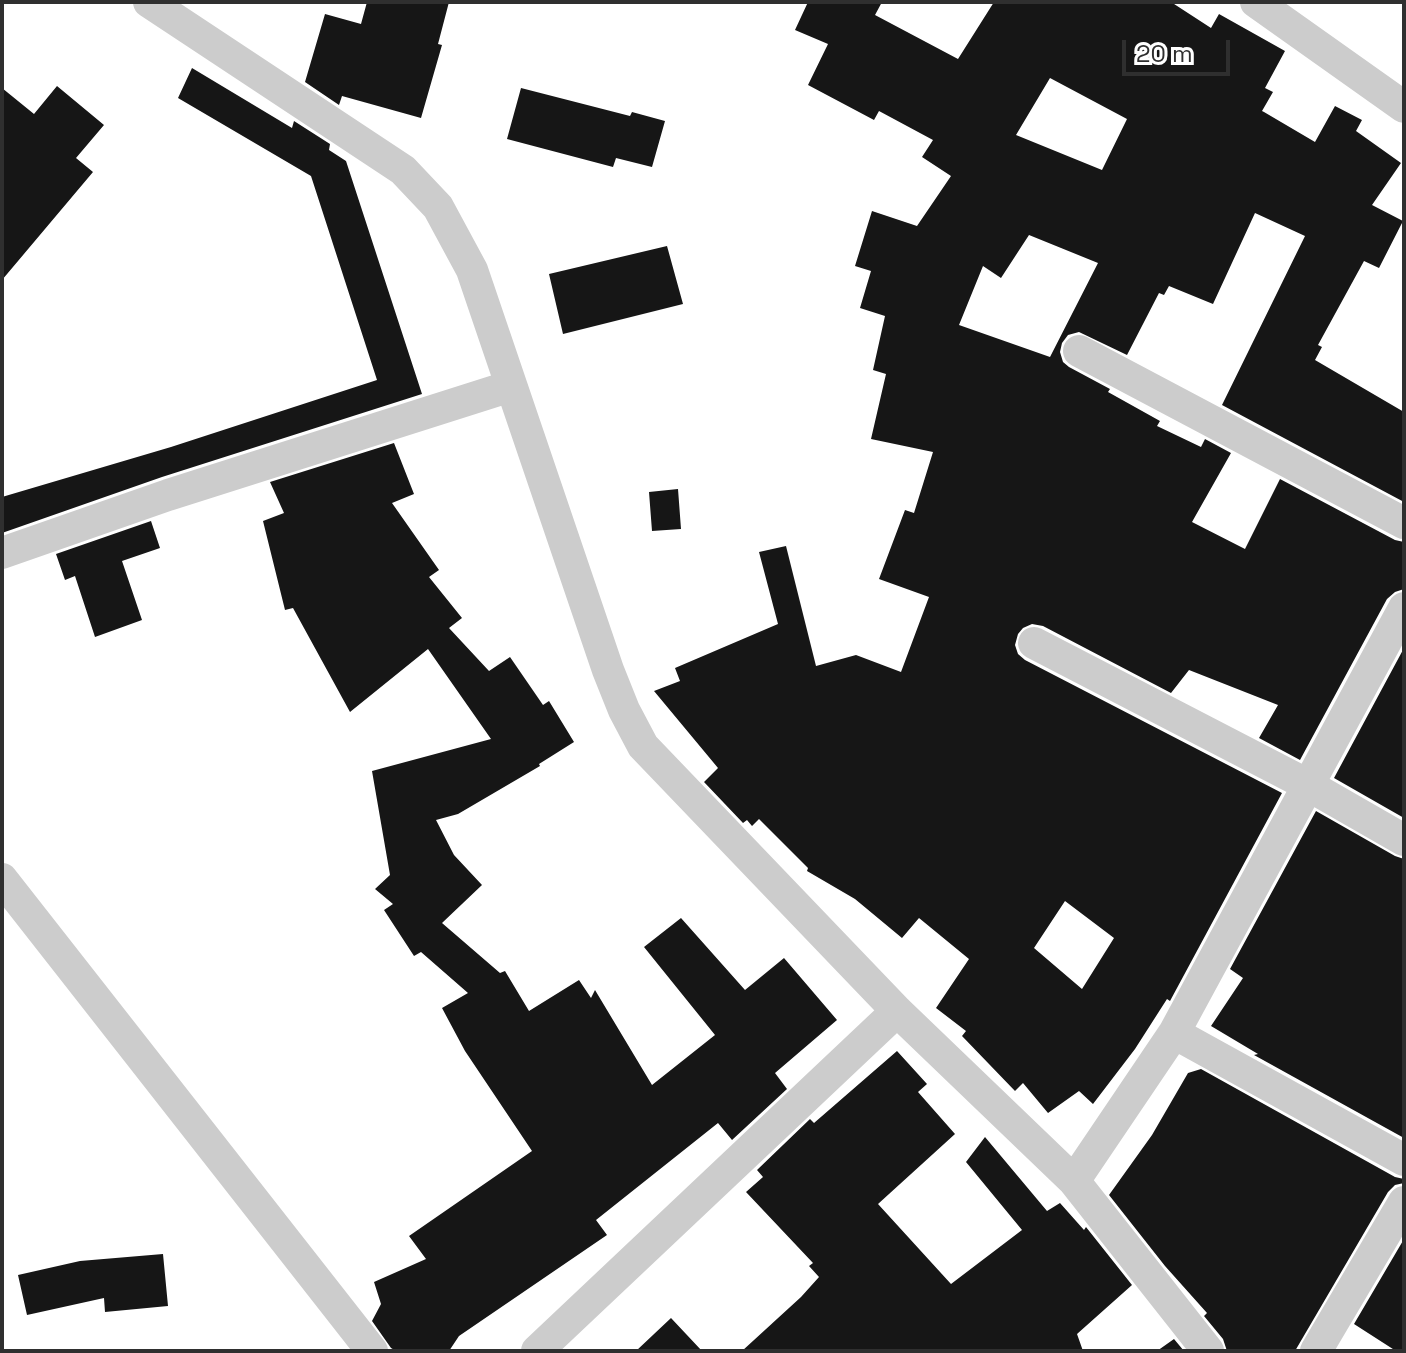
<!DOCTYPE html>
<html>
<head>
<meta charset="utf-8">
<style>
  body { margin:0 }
  #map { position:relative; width:1406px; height:1353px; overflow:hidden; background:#fff; font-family:"Space Grotesk",sans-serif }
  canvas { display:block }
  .frame { position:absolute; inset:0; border:4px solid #2f2f2f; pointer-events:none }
  .scale { position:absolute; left:1122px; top:40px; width:108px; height:36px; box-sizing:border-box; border:4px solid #2f2f2f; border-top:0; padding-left:10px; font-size:24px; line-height:28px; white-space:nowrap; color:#2f2f2f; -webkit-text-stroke:6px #fff; paint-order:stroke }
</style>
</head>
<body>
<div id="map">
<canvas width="1406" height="1353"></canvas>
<div class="frame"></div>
<div class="scale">20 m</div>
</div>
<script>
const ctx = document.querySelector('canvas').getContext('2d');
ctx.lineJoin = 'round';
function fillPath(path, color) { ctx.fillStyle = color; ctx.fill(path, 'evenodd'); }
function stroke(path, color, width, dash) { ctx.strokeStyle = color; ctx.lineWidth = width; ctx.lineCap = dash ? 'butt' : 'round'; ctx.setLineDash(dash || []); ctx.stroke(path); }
const building = new Path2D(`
  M 367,2 L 449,2 L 438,44 L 442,45 L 421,118 L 342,96 L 339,105 L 305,82 L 325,14 L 361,24 Z
  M 808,2 L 882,2 L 875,15 L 958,59 L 994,2 L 1171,2 L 1211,28 L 1219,14 L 1285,51 L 1265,88 L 1273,92 L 1262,111 L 1264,112 L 1315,142 L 1335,106 L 1362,120 L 1356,131 L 1401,163 L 1372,205 L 1403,221 L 1379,268 L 1364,261 L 1318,345 L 1322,347 L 1315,360 L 1404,412 L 1404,502 L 1222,405 L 1305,236 L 1255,213 L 1213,304 L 1169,286 L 1164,295 L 1159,293 L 1127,355 L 1079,332 L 1068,335 L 1062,343 L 1060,352 L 1063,362 L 1069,367 L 1110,389 L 1108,392 L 1160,421 L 1157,426 L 1201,447 L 1205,439 L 1231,453 L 1192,522 L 1245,549 L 1280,479 L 1395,540 L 1404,542 L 1404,589 L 1395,592 L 1387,599 L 1300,760 L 1259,738 L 1278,705 L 1189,670 L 1171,693 L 1043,626 L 1032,624 L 1023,628 L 1018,634 L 1015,645 L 1018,654 L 1025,660 L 1282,793 L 1170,1001 L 1167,999 L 1135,1049 L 1093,1104 L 1079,1091 L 1048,1113 L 1023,1083 L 1015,1091 L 962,1036 L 966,1031 L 936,1008 L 969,959 L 919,918 L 902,938 L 855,899 L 807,871 L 808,868 L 759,819 L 752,826 L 747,820 L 743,823 L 704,782 L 718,768 L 654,691 L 680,681 L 675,668 L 778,624 L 759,552 L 786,546 L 816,666 L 856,655 L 901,672 L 929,597 L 879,579 L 905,510 L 914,513 L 933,452 L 871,439 L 886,374 L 873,370 L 885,316 L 860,308 L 871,271 L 855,266 L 872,211 L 917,226 L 951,176 L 922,157 L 933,140 L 879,111 L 874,120 L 808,85 L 828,44 L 795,30 ZM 1050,78 L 1127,119 L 1102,170 L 1016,135 ZM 1029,235 L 1098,263 L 1050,357 L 959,325 L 983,266 L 1001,278 ZM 1065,901 L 1114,938 L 1082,989 L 1034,948 Z
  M 192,68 L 292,128 L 294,121 L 330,144 L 329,150 L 346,161 L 422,394 L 162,477 L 2,533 L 2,497 L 171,447 L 377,380 L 311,176 L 178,98 Z
  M 57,86 L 104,125 L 76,158 L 93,172 L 2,280 L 2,88 L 34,114 Z
  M 521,88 L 630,116 L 632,112 L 665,121 L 652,167 L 616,158 L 613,167 L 507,139 Z
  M 667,246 L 683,304 L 563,334 L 549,274 Z
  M 394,443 L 414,494 L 392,503 L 439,570 L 429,577 L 462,618 L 449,628 L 489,671 L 510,657 L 543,705 L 549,701 L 574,742 L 539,764 L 540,766 L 458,814 L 436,820 L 454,855 L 482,885 L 442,923 L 500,973 L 505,971 L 529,1011 L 579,980 L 591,998 L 595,990 L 652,1085 L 715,1035 L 644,947 L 681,918 L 745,990 L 784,958 L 837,1020 L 775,1073 L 787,1089 L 732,1140 L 718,1123 L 596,1220 L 607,1235 L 459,1336 L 449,1351 L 396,1351 L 391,1348 L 372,1321 L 381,1304 L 374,1282 L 426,1259 L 409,1236 L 532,1151 L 465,1051 L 442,1008 L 468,993 L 421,952 L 414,956 L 384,910 L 393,904 L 375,889 L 390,875 L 372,771 L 491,739 L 428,649 L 350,712 L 293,608 L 285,610 L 263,521 L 284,513 L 270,482 Z
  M 678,489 L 681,529 L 652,531 L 649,492 Z
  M 151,521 L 160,548 L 122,561 L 142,620 L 95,637 L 75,576 L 65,580 L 56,554 Z
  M 1404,648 L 1404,818 L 1334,778 Z
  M 1316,811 L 1395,856 L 1404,859 L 1404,1138 L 1254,1055 L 1258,1054 L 1211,1026 L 1243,978 L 1230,969 Z
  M 897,1051 L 927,1084 L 918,1092 L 955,1134 L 878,1204 L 951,1284 L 1022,1230 L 966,1162 L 985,1137 L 1047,1211 L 1060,1203 L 1084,1230 L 1086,1227 L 1132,1285 L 1077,1334 L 1083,1351 L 742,1351 L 801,1297 L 819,1277 L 809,1266 L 813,1263 L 746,1192 L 763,1177 L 757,1170 L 810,1119 L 814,1123 Z
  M 1201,1069 L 1395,1177 L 1404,1179 L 1404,1183 L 1395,1185 L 1388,1192 L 1295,1351 L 1227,1351 L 1223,1339 L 1204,1316 L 1207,1313 L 1165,1266 L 1109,1195 L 1152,1135 L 1188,1073 Z
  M 1404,1239 L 1404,1351 L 1396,1351 L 1354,1324 Z
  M 163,1254 L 168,1306 L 105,1312 L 104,1298 L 27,1315 L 18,1275 L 80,1261 Z
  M 671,1318 L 702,1351 L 636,1351 Z
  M 1174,1339 L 1184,1351 L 1157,1351 Z`);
const minor = new Path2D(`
  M 149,2 L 403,170 L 438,207 L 472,270 L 608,670 L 624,710 L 643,746 L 897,1011 L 1074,1181 L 1208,1351
  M 1256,2 L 1404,107
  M 1079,351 L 1404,523
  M 2,553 L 168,495 L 511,386
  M 1034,643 L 1308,785 L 1404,840
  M 2,879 L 372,1351
  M 1174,1033 L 1404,1160
  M 1074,1181 L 1174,1033 L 1404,608
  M 537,1351 L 897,1011
  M 1316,1351 L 1404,1202`);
fillPath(building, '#161616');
stroke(minor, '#ccc', 32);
</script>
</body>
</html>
